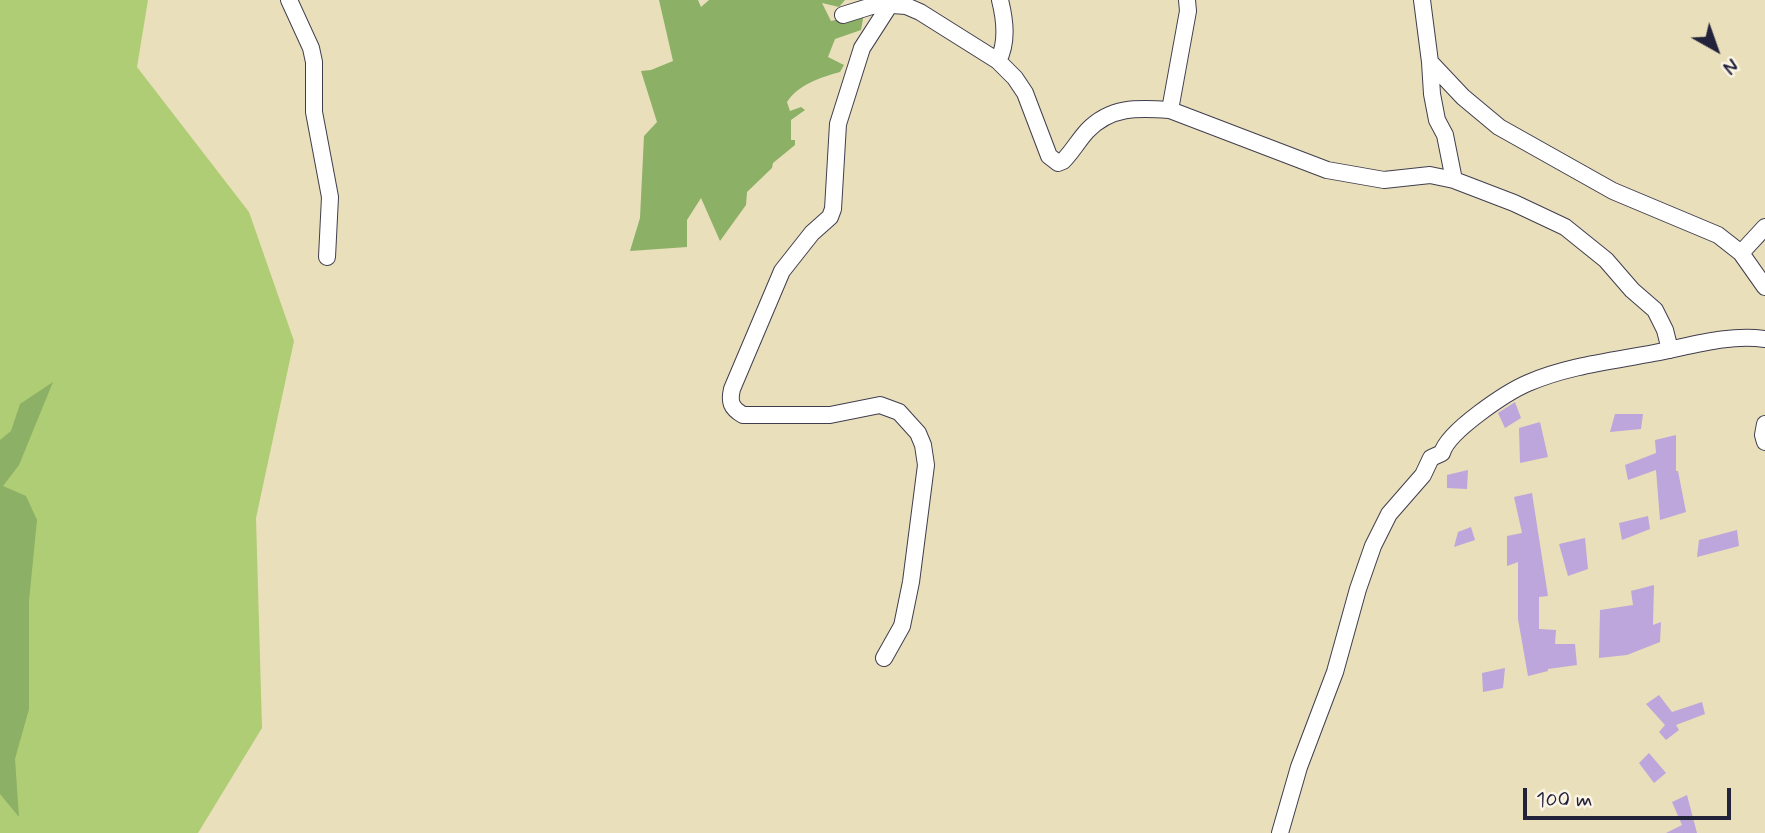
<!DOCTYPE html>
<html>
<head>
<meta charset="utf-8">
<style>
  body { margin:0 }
  #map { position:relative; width:1765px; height:833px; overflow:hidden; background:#e9dfbb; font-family:Mynerve,sans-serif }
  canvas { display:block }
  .north { position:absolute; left:1681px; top:14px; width:70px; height:70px; -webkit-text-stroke:5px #fcf5e5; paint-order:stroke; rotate:140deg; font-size:19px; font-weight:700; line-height:28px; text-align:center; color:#22223b }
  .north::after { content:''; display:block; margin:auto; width:24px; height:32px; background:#22223b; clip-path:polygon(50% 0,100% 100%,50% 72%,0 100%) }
  .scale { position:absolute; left:1523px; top:788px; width:208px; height:32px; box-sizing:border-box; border:4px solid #22223b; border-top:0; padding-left:9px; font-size:21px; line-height:24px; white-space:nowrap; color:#22223b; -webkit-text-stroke:5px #fcf5e5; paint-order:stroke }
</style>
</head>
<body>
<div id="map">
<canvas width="1765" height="833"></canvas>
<div class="north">N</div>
<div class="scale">100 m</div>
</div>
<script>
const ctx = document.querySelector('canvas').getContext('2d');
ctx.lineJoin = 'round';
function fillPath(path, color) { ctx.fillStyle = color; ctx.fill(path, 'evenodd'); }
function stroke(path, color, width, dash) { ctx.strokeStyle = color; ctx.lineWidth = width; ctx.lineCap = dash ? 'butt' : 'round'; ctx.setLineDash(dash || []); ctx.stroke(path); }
const green = new Path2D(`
  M 0,0 L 148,0 L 137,67 L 249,212 L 294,341 L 256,518 L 262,728 L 198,833 L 0,833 Z`);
const forest = new Path2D(`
  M 659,0 L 698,0 L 701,7 L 709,0 L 845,0 L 839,7 L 822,3 L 831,21 L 864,13 L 861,30 L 835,39 L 828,57 L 844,65 L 840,72 C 821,77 798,85 787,102 L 790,111 L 801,107 L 805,110 L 791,120 L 791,140 L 795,140 L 795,145 L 773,163 L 772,168 L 747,192 L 746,205 L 720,241 L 701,198 L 687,220 L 687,247 L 630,251 L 640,218 L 644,136 L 657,122 L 641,71 L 651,70 L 673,61 Z
  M 53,382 L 19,465 L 3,486 L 26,496 L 37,520 L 29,601 L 29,709 L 15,759 L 19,817 L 0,794 L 0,440 L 11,431 L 20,404 Z`);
const building = new Path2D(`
  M 1515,402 L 1521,418 L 1505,428 L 1498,413 Z
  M 1615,414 L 1643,414 L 1641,429 L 1610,432 Z
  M 1540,422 L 1548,457 L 1520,463 L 1519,428 Z
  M 1676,435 L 1676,471 L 1678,471 L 1686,512 L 1660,520 L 1656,470 L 1628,480 L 1625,465 L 1656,453 L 1655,440 Z
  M 1468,470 L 1467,489 L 1447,488 L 1447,475 Z
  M 1532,493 L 1548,596 L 1539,597 L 1539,629 L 1556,630 L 1555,644 L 1575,644 L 1577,665 L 1548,669 L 1548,671 L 1528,676 L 1518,619 L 1518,562 L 1507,566 L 1507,536 L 1522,533 L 1514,497 Z
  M 1648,516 L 1650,529 L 1622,540 L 1619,523 Z
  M 1471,527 L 1475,540 L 1454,547 L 1458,532 Z
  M 1737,530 L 1739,546 L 1697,557 L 1699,540 Z
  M 1585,538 L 1588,569 L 1568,576 L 1559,544 Z
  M 1654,585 L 1653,625 L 1661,622 L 1660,642 L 1627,655 L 1599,658 L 1600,610 L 1633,605 L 1631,591 Z
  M 1505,668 L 1503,688 L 1483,692 L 1482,673 Z
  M 1659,695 L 1672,712 L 1702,702 L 1705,714 L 1676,725 L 1679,730 L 1666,740 L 1659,732 L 1665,725 L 1646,704 Z
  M 1649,753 L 1666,773 L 1654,783 L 1639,763 Z
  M 1687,795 L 1697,833 L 1666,833 L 1682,825 L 1672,802 Z`);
const minor = new Path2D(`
  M 289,0 L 311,48 L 314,62 L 314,112 L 330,197 L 327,257
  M 1422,0 L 1430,62 L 1463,97 L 1499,127 L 1613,191 L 1718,235 L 1741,253
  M 843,15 L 878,4 L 906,6 L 920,12 L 998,61 L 1015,78 L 1025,93 L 1049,156 L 1058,163 L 1063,161 C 1072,152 1078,141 1087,131 C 1111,106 1138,108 1170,110 L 1188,11 L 1187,0
  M 998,61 C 1008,42 1005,20 1000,0
  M 1430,62 L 1432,94 L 1437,120 L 1445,135 L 1454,180
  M 1170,110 L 1327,170 L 1384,180 L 1430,175 L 1454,180 L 1514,203 L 1565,227 L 1606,260 L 1632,290 L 1655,310 L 1665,330 L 1670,350
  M 1765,227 L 1741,253 L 1765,287
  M 1765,424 L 1763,435 L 1765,442
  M 884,658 L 902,626 L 911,582 L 926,465 L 923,445 L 918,433 L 899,412 L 880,405 L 830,415 L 743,415 C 731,408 729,402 732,389 L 782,271 L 812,233 L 830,217 L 833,209 L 838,124 L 862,48 L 891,3
  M 1280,833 L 1299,767 L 1335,672 L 1358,589 L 1373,546 L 1389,514 L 1423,475 L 1431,458 L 1442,453 C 1448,431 1507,392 1528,383 C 1567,366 1612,361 1654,353 C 1691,346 1727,334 1765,339`);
fillPath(green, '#afcd74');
fillPath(forest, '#8bb066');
fillPath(building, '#bca6db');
stroke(minor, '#403e4e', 18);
stroke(minor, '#fff', 16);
</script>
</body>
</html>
